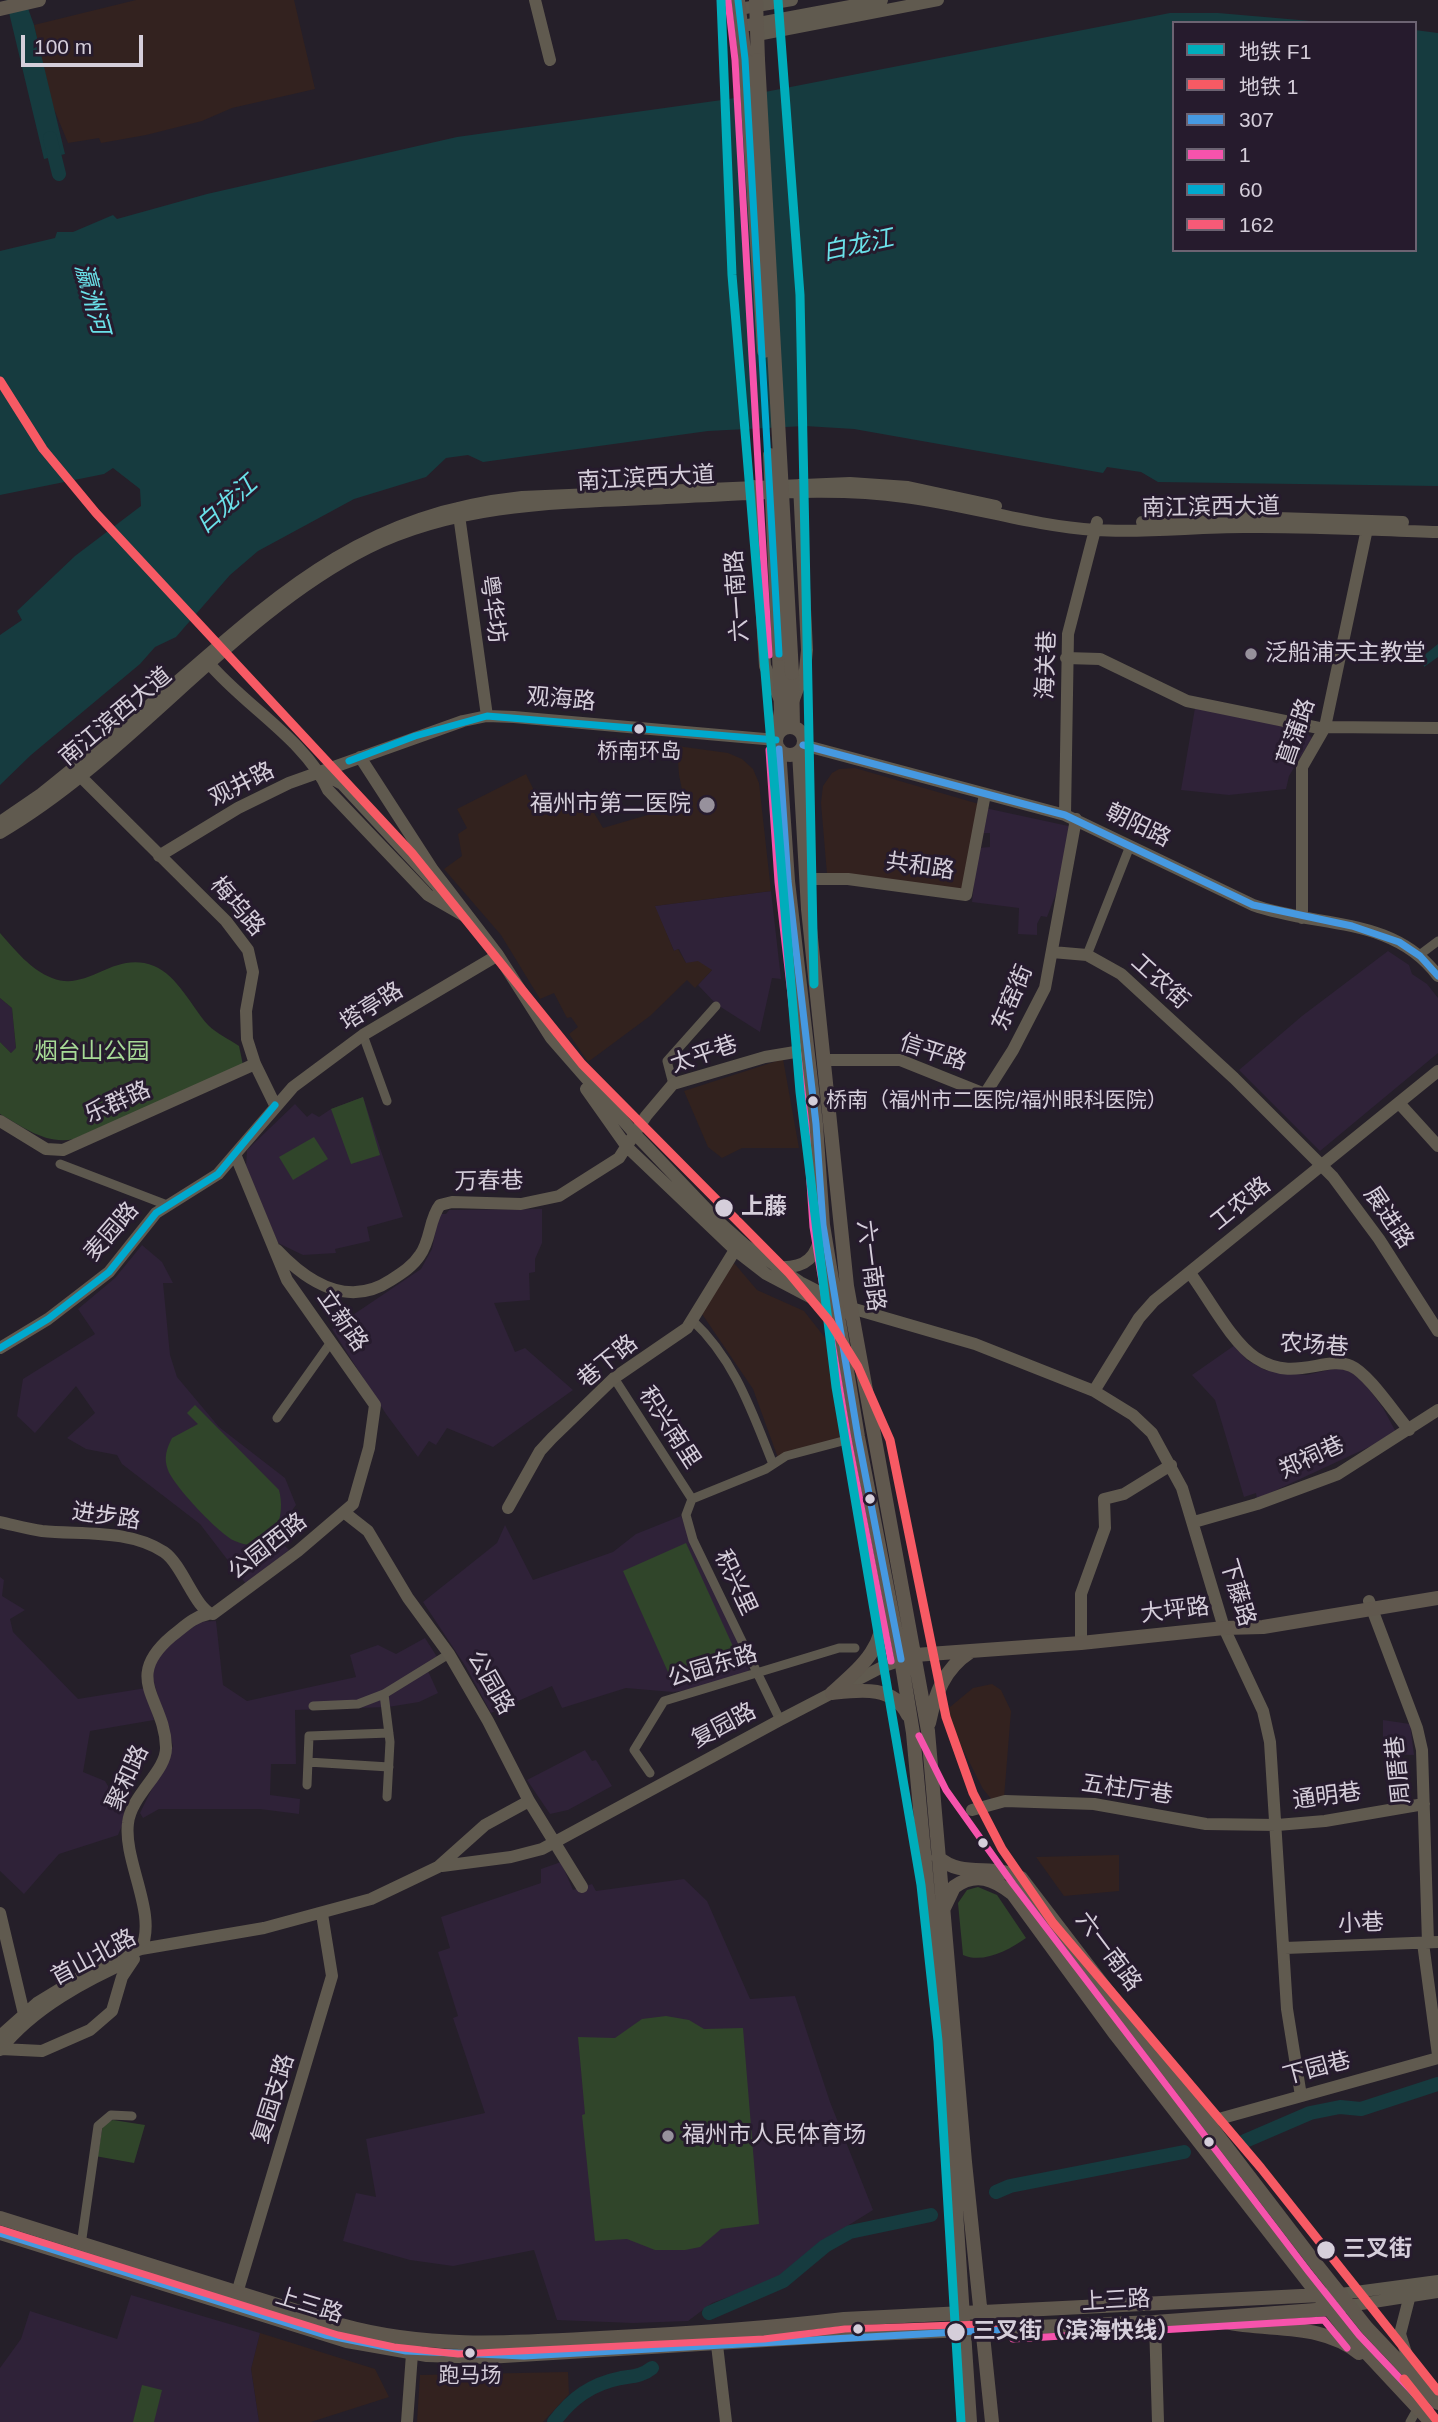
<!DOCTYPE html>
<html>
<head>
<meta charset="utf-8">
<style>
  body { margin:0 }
  #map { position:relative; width:1438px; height:2422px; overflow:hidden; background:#251f29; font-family:Helvetica,"Noto Sans SC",sans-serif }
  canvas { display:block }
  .legend { position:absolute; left:1172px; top:21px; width:245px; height:231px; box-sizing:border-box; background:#261b2d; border:2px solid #6c6372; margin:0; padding:9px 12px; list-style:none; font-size:21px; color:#d5ceda }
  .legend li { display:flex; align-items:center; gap:14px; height:35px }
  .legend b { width:35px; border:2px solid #6c6372 }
  .scale { position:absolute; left:21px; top:35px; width:122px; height:32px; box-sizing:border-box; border:4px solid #d5ceda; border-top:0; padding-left:9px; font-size:21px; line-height:24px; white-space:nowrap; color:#d5ceda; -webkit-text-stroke:5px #261b2d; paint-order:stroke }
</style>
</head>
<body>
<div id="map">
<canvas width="1438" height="2422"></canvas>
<ul class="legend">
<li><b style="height:9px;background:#00adbb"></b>地铁 F1</li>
<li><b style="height:9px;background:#f75a64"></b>地铁 1</li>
<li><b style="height:9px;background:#4699e1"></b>307</li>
<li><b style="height:9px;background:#f653ac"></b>1</li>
<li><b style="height:9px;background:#00a9ce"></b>60</li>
<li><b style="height:9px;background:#f75a77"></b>162</li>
</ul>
<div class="scale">100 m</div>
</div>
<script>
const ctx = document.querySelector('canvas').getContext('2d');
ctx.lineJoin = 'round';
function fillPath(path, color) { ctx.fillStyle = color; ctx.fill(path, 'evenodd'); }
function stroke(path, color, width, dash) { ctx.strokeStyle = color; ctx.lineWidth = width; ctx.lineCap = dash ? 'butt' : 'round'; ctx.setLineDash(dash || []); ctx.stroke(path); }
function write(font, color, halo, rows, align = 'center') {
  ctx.font = font + ' Helvetica,"Noto Sans SC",sans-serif'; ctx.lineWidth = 6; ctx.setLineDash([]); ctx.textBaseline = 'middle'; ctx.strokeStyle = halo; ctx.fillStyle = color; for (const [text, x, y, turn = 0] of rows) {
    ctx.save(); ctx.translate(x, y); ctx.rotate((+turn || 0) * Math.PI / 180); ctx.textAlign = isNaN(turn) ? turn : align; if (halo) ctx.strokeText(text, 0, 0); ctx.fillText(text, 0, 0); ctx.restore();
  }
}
const commercial = new Path2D(`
  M 136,0 L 294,0 L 315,89 L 232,108 L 202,121 L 146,135 L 101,143 L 99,138 L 68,143 L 52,104 L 34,25 Z
  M 855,768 L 979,804 L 964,891 L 827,874 L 821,803 L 823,786 L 832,773 L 839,769 Z
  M 734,1263 L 757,1290 L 804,1311 L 826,1339 L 840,1438 L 778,1458 L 753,1389 L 700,1311 L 722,1274 Z
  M 992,1684 L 1001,1690 L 1011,1711 L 1004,1798 L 993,1801 L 983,1789 L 944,1712 L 973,1688 Z
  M 1119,1855 L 1119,1891 L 1064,1896 L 1036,1857 Z
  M 260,2333 L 375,2369 L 389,2397 L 311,2422 L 259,2422 L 251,2369 Z
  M 568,2372 L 569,2394 L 543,2422 L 417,2422 L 420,2375 Z`);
const built = new Path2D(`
  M 1195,708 L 1302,728 L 1312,738 L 1289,776 L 1286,789 L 1229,795 L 1181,790 Z
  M 985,808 L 1073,827 L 1061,881 L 1047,917 L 1041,916 L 1037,924 L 1037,935 L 1018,934 L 1019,908 L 972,902 L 978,848 L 990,847 L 990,833 L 979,833 Z
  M 771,891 L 781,979 L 772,978 L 760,1032 L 716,1004 L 698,985 L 712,970 L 686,963 L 679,949 L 674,951 L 654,906 Z
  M 1388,951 L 1409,965 L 1412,974 L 1427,984 L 1438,998 L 1438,1053 L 1320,1151 L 1239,1070 L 1302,1016 Z
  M 0,998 L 12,1008 L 16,1049 L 11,1053 L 0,1042 Z
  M 363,1097 L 403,1217 L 367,1227 L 370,1241 L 335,1249 L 336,1253 L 303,1255 L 278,1243 L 246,1167 L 247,1150 L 295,1104 L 307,1117 L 312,1113 L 319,1117 L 331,1109 Z
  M 542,1209 L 542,1243 L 535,1259 L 535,1272 L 529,1273 L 530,1300 L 494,1303 L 515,1352 L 525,1348 L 573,1390 L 493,1447 L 447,1428 L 436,1445 L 429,1441 L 418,1457 L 386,1414 L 332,1329 L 421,1269 L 432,1249 L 439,1214 L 446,1214 L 449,1210 Z
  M 142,1245 L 162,1262 L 173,1283 L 163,1283 L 170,1355 L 177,1377 L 219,1427 L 285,1478 L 296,1505 L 274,1535 L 289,1550 L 246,1584 L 200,1524 L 122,1464 L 117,1455 L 86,1449 L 67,1438 L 95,1413 L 76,1386 L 35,1433 L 17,1416 L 23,1379 L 95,1334 L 78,1309 L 115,1278 Z
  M 1235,1345 L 1247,1360 L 1265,1370 L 1306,1375 L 1342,1367 L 1361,1378 L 1383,1408 L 1397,1434 L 1257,1499 L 1256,1493 L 1244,1497 L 1215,1400 L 1192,1375 Z
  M 681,1516 L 749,1666 L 748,1674 L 703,1688 L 673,1692 L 626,1688 L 562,1708 L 552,1686 L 491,1713 L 466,1667 L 423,1602 L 497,1543 L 505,1525 L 533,1580 L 613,1552 L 636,1534 Z
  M 0,1577 L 4,1580 L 2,1596 L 25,1610 L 10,1619 L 13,1632 L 78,1699 L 146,1688 L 154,1720 L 90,1731 L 83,1772 L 105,1781 L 126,1816 L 118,1835 L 59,1854 L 24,1894 L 0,1871 Z
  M 216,1621 L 223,1685 L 247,1701 L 356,1677 L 350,1655 L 378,1645 L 396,1654 L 425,1638 L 441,1663 L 428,1671 L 438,1693 L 419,1702 L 388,1707 L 295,1710 L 296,1764 L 271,1764 L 270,1795 L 300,1799 L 299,1814 L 260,1809 L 159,1809 L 143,1818 L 140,1813 L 173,1746 L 152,1676 L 152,1662 L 193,1622 Z
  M 1383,1720 L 1410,1724 L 1414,1755 L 1383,1754 Z
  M 585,1750 L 592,1761 L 596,1760 L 612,1786 L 568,1810 L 550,1814 L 527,1780 Z
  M 561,1862 L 573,1890 L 592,1884 L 596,1891 L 684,1879 L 707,1901 L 750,1999 L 795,1996 L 830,2102 L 873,2210 L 823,2241 L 780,2278 L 712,2303 L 688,2321 L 633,2323 L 557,2320 L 534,2250 L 453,2266 L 410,2260 L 343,2241 L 356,2193 L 376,2197 L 366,2139 L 485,2113 L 453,2018 L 458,2016 L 438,1952 L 450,1948 L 441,1917 L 541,1883 L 541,1869 Z
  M 131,2295 L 260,2333 L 251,2369 L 259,2422 L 0,2422 L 0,2368 L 21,2339 L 30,2311 L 117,2339 Z`);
const medical = new Path2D(`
  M 677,746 L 728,753 L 742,759 L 753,769 L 759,783 L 771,891 L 655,906 L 674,951 L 678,949 L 686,963 L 698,961 L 712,970 L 695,988 L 687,980 L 650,1016 L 588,1062 L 569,1034 L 578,1027 L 571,1017 L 567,1018 L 554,993 L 540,999 L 501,935 L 444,869 L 462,856 L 458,834 L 467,828 L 457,809 L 526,774 L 541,805 L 590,806 L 603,828 L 685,804 L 679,775 Z
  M 783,1059 L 799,1148 L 742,1148 L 722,1158 L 708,1147 L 684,1091 Z`);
const green = new Path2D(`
  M 0,933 C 15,950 31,970 52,978 C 88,993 113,950 154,966 C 177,975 192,1007 208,1025 C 217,1034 229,1039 239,1046 L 243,1065 L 74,1139 C 46,1145 23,1127 0,1114 L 0,1042 L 11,1053 L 16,1048 L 12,1008 L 0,998 Z
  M 363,1097 L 380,1155 L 351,1164 L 331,1109 Z
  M 314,1137 L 328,1159 L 293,1180 L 279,1157 Z
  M 195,1405 L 279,1490 C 287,1520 271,1557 235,1541 C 220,1535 173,1485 168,1470 C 163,1458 167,1448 172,1438 L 198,1424 L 187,1413 Z
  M 686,1543 L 736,1653 L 672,1681 L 623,1571 Z
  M 978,1887 L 997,1895 L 1026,1938 C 1009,1950 983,1964 963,1955 L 958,1903 L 967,1890 Z
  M 666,2016 L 689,2020 L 704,2029 L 743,2028 L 759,2224 L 721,2229 L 700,2247 L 685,2250 L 655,2250 L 627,2239 L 595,2241 L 582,2115 L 585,2114 L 578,2037 L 615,2038 L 642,2019 Z
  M 113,2120 L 145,2125 L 134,2163 L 95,2156 L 98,2154 L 103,2124 Z
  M 142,2385 L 162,2390 L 154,2422 L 133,2422 Z`);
const water = new Path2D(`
  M 6,0 L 25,0 L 34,25 L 65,154 L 44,159 Z
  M 1170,13 L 1218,13 L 1334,23 L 1174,23 L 1174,250 L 1415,250 L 1415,30 L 1438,33 L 1438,486 L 1158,482 L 1141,472 L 1107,467 L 1103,473 L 854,429 L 805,426 L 708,431 L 483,462 L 468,455 L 446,458 L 426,477 L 354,499 L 258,551 L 230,575 L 176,637 L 155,647 L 140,664 L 31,755 L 0,785 L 0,635 L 22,620 L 17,611 L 75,556 L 141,506 L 140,489 L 113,468 L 104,474 L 0,495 L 0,251 L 55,238 L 57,232 L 73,232 L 113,215 L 117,219 L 207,194 L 457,137 L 729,99 Z
  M 1438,644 L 1438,657 L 1424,667 L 1422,657 Z`);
const river = new Path2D(`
  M 50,138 L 59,174
  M 1245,2141 L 1310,2113 L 1340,2107 L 1361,2109 L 1438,2084
  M 996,2192 L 1010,2186 L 1184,2152
  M 709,2313 L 783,2281 L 825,2246 L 850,2232 L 931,2215
  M 554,2422 C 572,2398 591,2384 621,2378 C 633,2376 642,2376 652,2368`);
const street = new Path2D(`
  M 1087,955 L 1130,846
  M 1418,956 L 1438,941
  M 363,1035 L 387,1101
  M 673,1084 L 667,1061 L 716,1006
  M 60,1164 L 167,1205
  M 692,1320 C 735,1360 752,1412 773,1464
  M 614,1378 L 692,1499
  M 277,1418 L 331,1342
  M 692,1499 L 686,1515 L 693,1540 L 780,1720
  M 692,1499 L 766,1469 L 786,1456 L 858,1437
  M 384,1694 L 390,1742 L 387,1797
  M 313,1706 L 358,1704 L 384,1694 L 449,1654
  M 308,1762 L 389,1767
  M 650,1773 L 634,1750 L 664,1701 L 839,1648 L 855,1648
  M 307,1785 L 309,1736 L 389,1733
  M 81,2245 L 98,2126 L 111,2115 L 132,2116
  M 1410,2422 L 1419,2406`);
const secondary = new Path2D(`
  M 535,0 L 550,60
  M 739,9 L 792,0
  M 748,25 L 882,0
  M 757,35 L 938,0
  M 754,486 L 765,666 L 780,700
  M 458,508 L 487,716
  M 1142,522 L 1245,517 L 1403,522
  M 1066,658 L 1100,659 L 1187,701 L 1324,729
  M 207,661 C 242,704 306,740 328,790 L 428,895 L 468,918
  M 793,702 L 805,670 L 807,650 L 799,485
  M 1325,727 L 1438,728
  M 803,745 L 1065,815 L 1253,905 C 1316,928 1393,915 1438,976
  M 360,757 L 433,870 L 498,955 L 551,1038 L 634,1133 L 717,1220 L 745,1245 L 800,1282 L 851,1308 L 975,1344 L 1094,1391 L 1133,1415 L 1152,1433 L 1182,1488 L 1224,1628 L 1263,1711 L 1270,1742 L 1287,2009 L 1301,2096
  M 320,772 L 342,784 L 446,896
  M 80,776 L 226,921 L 248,950 L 253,972 L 246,1011 L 247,1039 L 255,1064 L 275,1105
  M 1065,815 L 1068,634 L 1097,522
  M 0,822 L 41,794 C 88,756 135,718 181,678 C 290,583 371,513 522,497 L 850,483 L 908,487 L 996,506
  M 0,833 C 132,756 232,617 368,548 C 466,499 581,503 688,497 C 759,494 834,487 905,497 C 969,505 1031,526 1096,530 C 1146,533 1194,527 1244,527 C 1308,526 1373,530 1438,532
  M 159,856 L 238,808 L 289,783 L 463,721 L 487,716 L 514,717 L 776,740
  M 806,879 L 848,879 L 966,895 L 985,794
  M 1302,918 L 1302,767 L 1325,727 L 1368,524
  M 1052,952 L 1087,955 L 1121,974 L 1234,1078 L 1333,1177 L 1379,1239 L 1438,1331
  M 824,1060 L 900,1060 L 985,1094 L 1013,1050 L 1045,988 L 1076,819
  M 586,1089 L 627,1147 L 735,1250 L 766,1274 L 842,1314
  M 1399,1103 L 1438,1146
  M 0,1121 L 46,1149 L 63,1150 L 255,1064
  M 277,1250 C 308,1283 349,1308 391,1280 C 402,1273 413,1266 420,1255 C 431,1240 429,1219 440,1205 L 452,1202 L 521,1204 L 559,1196 L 619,1158 L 646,1116 L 673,1084 L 765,1057 L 807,1050
  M 777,1267 C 807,1269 817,1257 822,1229
  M 1190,1273 C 1208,1297 1232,1343 1256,1358 C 1294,1383 1325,1355 1351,1366 C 1368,1373 1395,1414 1409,1430
  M 0,1348 L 48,1319 L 87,1289 L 109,1272 L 156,1213 L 218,1174 L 293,1087 L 363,1035 L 498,955
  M 1094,1391 L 1139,1318 L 1154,1301 L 1438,1071
  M 508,1508 L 540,1451 L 552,1438 L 614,1378 L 687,1328 L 735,1250
  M 345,1513 L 368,1531 L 408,1598 L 449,1654 L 488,1721 L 529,1801 L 582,1887
  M 0,1522 C 14,1525 28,1529 42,1531 C 82,1535 129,1529 164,1552 C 183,1565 196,1611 213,1614 L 298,1551 L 353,1504 L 369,1448 L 375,1405 L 287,1280 L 235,1154
  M 1194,1522 L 1257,1504 L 1338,1474 L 1438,1410
  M 1369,1601 L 1417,1728 L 1422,1750 L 1428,1943
  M 1081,1643 L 1081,1594 L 1105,1528 L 1104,1499 L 1124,1494 L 1171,1465
  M 972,1810 L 1005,1801 L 1094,1804 L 1206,1824 L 1277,1825 L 1325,1821 L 1424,1804
  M 442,1866 L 511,1857 L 542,1849 L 780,1720 L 884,1666 L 910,1657
  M 0,1913 L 24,2014
  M 1423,1943 L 1438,2055
  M 1285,1948 L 1438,1942
  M 141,1949 C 158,1914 123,1861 128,1823 C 131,1795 167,1771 166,1747 C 165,1699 121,1679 172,1636 C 184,1627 193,1617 208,1614
  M 0,2036 L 37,2003 L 106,1961 L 141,1949 L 264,1928 L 371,1899 L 438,1867 L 485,1825 L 529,1801
  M 1,2049 L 42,2051 L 90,2030 L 112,2011 L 122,1977 L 134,1959
  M 0,2050 C 33,2008 86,1980 134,1959
  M 1208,2122 L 1438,2058
  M 237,2293 L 332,1976 L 322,1914
  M 1341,2294 L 1438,2281
  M 1410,2295 L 1400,2334 L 1414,2378
  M 1329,2309 L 1438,2292
  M 1155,2322 L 1158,2422
  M 717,2345 L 726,2422
  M 407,2422 L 412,2354`);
const primary = new Path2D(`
  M 738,0 L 745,59
  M 756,0 L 758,60
  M 0,9 L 39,0
  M 792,673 L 793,727
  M776 741a14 14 0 1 1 28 0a14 14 0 1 1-28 0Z
  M 777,736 L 781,710 L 779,654
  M 779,749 L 788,881 L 816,1124 L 823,1225 L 858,1437 L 901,1659 L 913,1733 L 953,2166 L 970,2422
  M 799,752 L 808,909 L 847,1286 L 928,1731 L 965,2162 L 992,2422
  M 915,1655 L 1081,1643 L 1224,1628 L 1263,1627 L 1438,1598
  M 832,1693 C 864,1664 882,1651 886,1605
  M 832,1693 C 860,1690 893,1685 908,1715
  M 929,1723 C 935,1694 944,1669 970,1652
  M 938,1857 C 961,1879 995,1863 1021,1878 L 1316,2264 L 1367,2328 L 1438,2403
  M 944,1908 L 954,1887 C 976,1871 994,1879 1013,1894 L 1116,2035 L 1348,2333 L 1431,2422
  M 0,2218 L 341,2325 C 427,2349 512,2343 600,2338 C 681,2334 762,2329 844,2319 L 1341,2294
  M 0,2233 L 347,2341 L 427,2355 L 487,2357 L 848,2335 L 1155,2322 L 1329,2309
  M 1225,2322 C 1269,2332 1321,2322 1359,2353`);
const primaryBridge = new Path2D(`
  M 745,59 L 764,351
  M 758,60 L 792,673
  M 770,455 L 779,654`);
const bus1 = new Path2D(`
  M 803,745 L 1065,815 L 1253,905 L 1352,926 L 1399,942 L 1420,956 L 1438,976
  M 779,749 L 788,881 L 816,1124 L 823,1225 L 858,1437 L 901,1659
  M 0,2233 L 325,2335 L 406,2351 L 524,2356 L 1012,2329`);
const bus2 = new Path2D(`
  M 728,1 L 735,60 L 769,655
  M 769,750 L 778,882 L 806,1125 L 813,1227 L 848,1439 L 891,1661
  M 919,1736 L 946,1790 L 1013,1884 L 1308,2271 L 1359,2335 L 1430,2410
  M 1013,2339 L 1324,2320 L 1347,2348`);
const bus3 = new Path2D(`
  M 738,0 L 745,59 L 779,654
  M 349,761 L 415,736 L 487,716 L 776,740
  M 0,1348 L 48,1319 L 109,1272 L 156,1213 L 218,1174 L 275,1105`);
const bus4 = new Path2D(`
  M 0,2229 L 338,2335 L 394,2347 L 458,2354 L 764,2339 L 845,2329 L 1010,2323`);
const metro1 = new Path2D(`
  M 721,0 L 732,275 L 800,1092 L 836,1387 L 921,1885 L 938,2041 L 961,2422
  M 778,0 L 800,295 L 814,984`);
const metro2 = new Path2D(`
  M 0,381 L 43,449 L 96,513 L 412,853 L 582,1064 L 789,1273 L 830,1322 L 858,1367 L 890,1440 L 946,1717 L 973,1793 L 1002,1849 L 1053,1923 L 1261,2168 L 1438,2391
  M 1404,2379 L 1438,2422`);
const markers = [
  [1251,654,7,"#97919c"],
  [639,729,6,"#d5ceda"],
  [707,805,9,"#97919c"],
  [813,1101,6,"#d5ceda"],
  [724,1208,10,"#d5ceda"],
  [870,1499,6,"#d5ceda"],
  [983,1843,6,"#d5ceda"],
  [668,2136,7,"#97919c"],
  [1209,2142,6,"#d5ceda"],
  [1326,2250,10,"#d5ceda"],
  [858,2329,6,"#d5ceda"],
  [956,2332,10,"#d5ceda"],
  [470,2353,6,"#d5ceda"]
];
const busNames = [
  ["桥南环岛",639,752],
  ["桥南（福州市二医院/福州眼科医院）",826,1101,"left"],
  ["跑马场",470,2376]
];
const streetNames = [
  ["南江滨西大道",646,479,-3],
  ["南江滨西大道",1211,508,-1],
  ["六一南路",738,596,-94],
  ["粤华坊",492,609,82],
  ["海关巷",1047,665,-88],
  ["观海路",561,700,5],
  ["南江滨西大道",116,717,-40],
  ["菖蒲路",1297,732,-71],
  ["观井路",242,785,-27],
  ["朝阳路",1138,826,26],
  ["共和路",920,867,8],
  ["梅坞路",237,907,49],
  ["工农街",1160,982,42],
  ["东窑街",1013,998,-67],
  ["塔亭路",372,1007,-32],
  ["信平路",933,1053,18],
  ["太平巷",704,1055,-19],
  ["乐群路",118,1103,-24],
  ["万春巷",489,1182,-1],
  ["工农路",1241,1204,-39],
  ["展进路",1388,1218,56],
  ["麦园路",112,1232,-49],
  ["六一南路",870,1266,83],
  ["立新路",342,1321,55],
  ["农场巷",1314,1346,4],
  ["巷下路",608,1362,-39],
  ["积兴南里",669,1428,57],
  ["郑祠巷",1312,1458,-25],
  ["进步路",106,1517,8],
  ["公园西路",268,1547,-38],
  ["积兴里",735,1583,65],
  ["下藤路",1237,1593,73],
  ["大坪路",1175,1611,-7],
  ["公园东路",713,1667,-17],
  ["公园路",490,1683,60],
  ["复园路",724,1726,-28],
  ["周厝巷",1399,1770,-96],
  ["聚和路",128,1778,-65],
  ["五柱厅巷",1127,1790,8],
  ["通明巷",1327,1797,-8],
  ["小巷",1361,1924,-2],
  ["六一南路",1108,1952,53],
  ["首山北路",94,1958,-28],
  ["下园巷",1317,2069,-15],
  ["复园支路",274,2099,-73],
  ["上三路",1116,2301,-3],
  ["上三路",309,2306,17]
];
const poiNames = [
  ["泛船浦天主教堂",1265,654],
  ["福州市第二医院",691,805,"right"],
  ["福州市人民体育场",682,2136]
];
const parkNames = [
  ["烟台山公园",92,1053]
];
const stopNames = [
  ["上藤",741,1208],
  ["三叉街",1343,2250],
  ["三叉街（滨海快线）",973,2332]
];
const waterNames = [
  ["白龙江",858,246,-12],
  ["瀛洲河",91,299,75],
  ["白龙江",227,505,-42]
];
fillPath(commercial, '#33221f');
fillPath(built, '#2f2238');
fillPath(medical, '#32221e');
fillPath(green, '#30452a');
fillPath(water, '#163b3f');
stroke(river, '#163b3f', 14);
stroke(street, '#5d584e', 9);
stroke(secondary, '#605a4f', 12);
stroke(primary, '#60584e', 14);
stroke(primaryBridge, '#60584e', 14);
stroke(bus1, '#4699e1', 7);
stroke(bus2, '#f653ac', 7);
stroke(bus3, '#00a9ce', 7);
stroke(bus4, '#f75a77', 7);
stroke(metro1, '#00adbb', 9);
stroke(metro2, '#f75a64', 9);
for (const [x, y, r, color] of markers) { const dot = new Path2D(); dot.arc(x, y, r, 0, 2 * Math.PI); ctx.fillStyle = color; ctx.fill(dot); stroke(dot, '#261b2d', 2.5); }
write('21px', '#d5ceda', '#261b2d', busNames);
write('23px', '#d5ceda', '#261b2d', streetNames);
write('23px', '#d5ceda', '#261b2d', poiNames, 'left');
write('23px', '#a7db96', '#261b2d', parkNames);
write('bold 23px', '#d5ceda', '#261b2d', stopNames, 'left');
write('italic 24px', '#6ae1e9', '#261b2d', waterNames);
</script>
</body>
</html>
